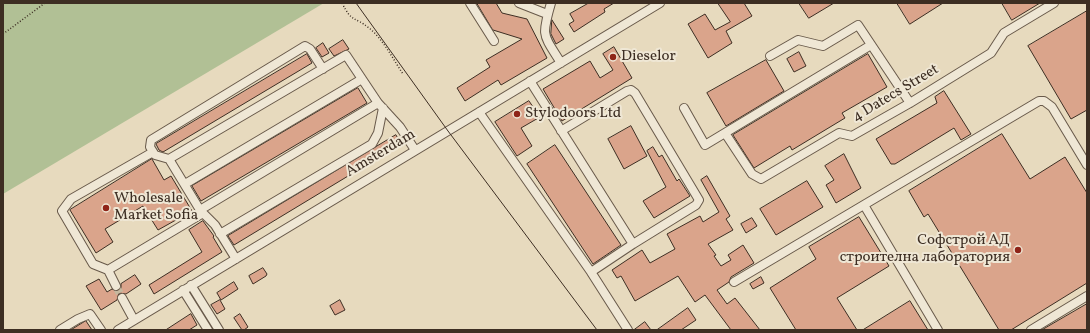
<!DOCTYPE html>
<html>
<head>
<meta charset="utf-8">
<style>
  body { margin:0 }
  #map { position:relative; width:1090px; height:333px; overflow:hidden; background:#e7dabe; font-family:Vollkorn,serif }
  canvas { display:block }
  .frame { position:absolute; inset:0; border:4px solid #3d2e23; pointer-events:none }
</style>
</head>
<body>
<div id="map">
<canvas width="1090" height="333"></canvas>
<div class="frame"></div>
</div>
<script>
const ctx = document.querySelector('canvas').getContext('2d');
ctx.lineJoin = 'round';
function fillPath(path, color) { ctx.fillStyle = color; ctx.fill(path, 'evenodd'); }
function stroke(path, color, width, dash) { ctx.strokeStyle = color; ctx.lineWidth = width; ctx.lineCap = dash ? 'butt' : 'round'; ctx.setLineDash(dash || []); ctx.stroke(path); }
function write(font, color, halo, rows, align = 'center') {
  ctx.font = font + ' Vollkorn,serif'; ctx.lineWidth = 4; ctx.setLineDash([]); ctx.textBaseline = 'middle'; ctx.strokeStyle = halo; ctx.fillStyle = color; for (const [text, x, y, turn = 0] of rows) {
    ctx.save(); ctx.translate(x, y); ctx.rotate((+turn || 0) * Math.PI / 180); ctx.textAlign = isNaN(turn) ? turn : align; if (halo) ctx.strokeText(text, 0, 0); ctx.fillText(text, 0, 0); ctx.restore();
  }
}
const green = new Path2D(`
  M 3,3 L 324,3 L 3,194 Z`);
const building = new Path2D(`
  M 477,3 L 496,3 L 502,13 L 527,19 L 547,58 L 501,85 L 498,80 L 465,101 L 457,88 L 490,67 L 486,60 L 522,39 L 493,30 Z
  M 589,3 L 614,3 L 604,9 L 605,12 L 574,32 L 569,24 L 574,21 L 570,14 Z
  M 718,3 L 744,3 L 752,16 L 726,31 L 732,43 L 708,58 L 688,24 L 705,14 L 715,30 L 730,22 Z
  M 799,3 L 834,3 L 809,18 Z
  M 897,3 L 943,3 L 910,24 Z
  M 1002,3 L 1040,3 L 1012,20 Z
  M 1087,11 L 1087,110 L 1071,119 L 1028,46 Z
  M 552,20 L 564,39 L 556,44 L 551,34 Z
  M 343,40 L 349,49 L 334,56 L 329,49 Z
  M 323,43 L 329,53 L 322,57 L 316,48 Z
  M 614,47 L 632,78 L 562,121 L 543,89 L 590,61 L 600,78 L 613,70 L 603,54 Z
  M 799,52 L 806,66 L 794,72 L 787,59 Z
  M 307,54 L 312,63 L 163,152 L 159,150 L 156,144 Z
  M 868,54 L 887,87 L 842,113 L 845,118 L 792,150 L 790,146 L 754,168 L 733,135 Z
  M 766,60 L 784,91 L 726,126 L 707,93 Z
  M 358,88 L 367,103 L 201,201 L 192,186 Z
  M 944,91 L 971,134 L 961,140 L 954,128 L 895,164 L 891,164 L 876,139 L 937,103 L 935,97 Z
  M 529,101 L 540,117 L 521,128 L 532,146 L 517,156 L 495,122 Z
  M 631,126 L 647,156 L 624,169 L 608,139 Z
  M 1002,134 L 1030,179 L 1065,157 L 1087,193 L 1087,283 L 1011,330 L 999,330 L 928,214 L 924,217 L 909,191 Z
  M 396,135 L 401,144 L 234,245 L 228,236 Z
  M 555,145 L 621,245 L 593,264 L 527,164 Z
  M 653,147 L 659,157 L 662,155 L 677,181 L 679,179 L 690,196 L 654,218 L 643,201 L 666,187 L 647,151 Z
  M 844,154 L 861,188 L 836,203 L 826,185 L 834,180 L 825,166 Z
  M 152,159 L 164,180 L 171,176 L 192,211 L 158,230 L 143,206 L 105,229 L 113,242 L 96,253 L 70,210 Z
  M 707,176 L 730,216 L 726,219 L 733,230 L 708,244 L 716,255 L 714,256 L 721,266 L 731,260 L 728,255 L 743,245 L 754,263 L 731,277 L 729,282 L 717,290 L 727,304 L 735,298 L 760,330 L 731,330 L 705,295 L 695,302 L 678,276 L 635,301 L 621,276 L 617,278 L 612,270 L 642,250 L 650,263 L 675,249 L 667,234 L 700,216 L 703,222 L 719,212 L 701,180 Z
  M 807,181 L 823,207 L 776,235 L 760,209 Z
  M 859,217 L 889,266 L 837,298 L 857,330 L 796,330 L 770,288 L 816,259 L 809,247 Z
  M 752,218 L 757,226 L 746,233 L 741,224 Z
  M 203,221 L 214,236 L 213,237 L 222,252 L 154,294 L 149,285 L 202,252 L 189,230 Z
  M 263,268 L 267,274 L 266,276 L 253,284 L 249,276 Z
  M 135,275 L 141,284 L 126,294 L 119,293 L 117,300 L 101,310 L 86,286 L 99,279 L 107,292 L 112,289 L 118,291 L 121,289 L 121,284 Z
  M 761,277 L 764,283 L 753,289 L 750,284 Z
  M 234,282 L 238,289 L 221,300 L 217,293 Z
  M 220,300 L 225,309 L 217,314 L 211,305 Z
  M 340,300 L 345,310 L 335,315 L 330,306 Z
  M 910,301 L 928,330 L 863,330 Z
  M 1087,304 L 1087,330 L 1042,330 Z
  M 688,308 L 696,320 L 681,330 L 657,330 Z
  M 191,314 L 197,325 L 189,330 L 166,330 Z
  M 240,314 L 248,327 L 244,330 L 242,330 L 234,318 Z
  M 86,321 L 92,330 L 71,330 Z
  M 645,322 L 651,330 L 634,330 Z`);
const minorTunnel = new Path2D(`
  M 116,286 L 122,298`);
const path = new Path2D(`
  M 342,3 C 352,23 354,16 369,28 C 383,39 393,59 403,74
  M 3,34 L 45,3`);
const minor = new Path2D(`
  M 470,3 L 494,41
  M 519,3 L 547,14
  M 551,3 C 541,37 543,34 561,63
  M 770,56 L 798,40 L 823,46 L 858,25 L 910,103
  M 530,81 L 633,244 L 591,272
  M 684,108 L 705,145 L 871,45
  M 479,112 L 591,272 L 628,330
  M 561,131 L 627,91 L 631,90 L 635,93 L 699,200 L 696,205 L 633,244
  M 725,133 L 752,174 L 761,179 L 839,133 L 852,136 L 910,103 L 991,53 L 1004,33 L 1054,3
  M 169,159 L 155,155 L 150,147 L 151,140 L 305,46 L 310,49 L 323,69
  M 185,184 L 362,79
  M 864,205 L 938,330
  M 200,210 L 378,103
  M 220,234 L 372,144 L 378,133 L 383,108
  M 236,259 L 215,225 L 200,210 L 169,159 L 346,55 L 378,103 L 400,127 L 415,150
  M 108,270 L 203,213
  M 734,282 L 1039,101 L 1044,101 L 1052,107 L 1087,165
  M 191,285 L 219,330
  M 116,286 L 108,270 L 93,264 L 62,211 L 71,199 L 153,152
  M 183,290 L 208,330
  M 122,298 L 134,320
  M 60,330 L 78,319 L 90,314 L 101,330
  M 118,330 L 660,3
  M 1031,330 L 1087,296`);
const tram = new Path2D(`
  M 356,3 L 448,131 L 597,330`);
const markers = [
  [613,57,4,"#8f2418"],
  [517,114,4,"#8f2418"],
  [106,208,4,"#8f2418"],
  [1018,250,4,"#8f2418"]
];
const poiNames = [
  ["Dieselor",621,57],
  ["Stylodoors Ltd",525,114],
  ["Wholesale",114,199],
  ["Market Sofia",114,216],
  ["Софстрой АД",1010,241,"right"],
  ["строителна лаборатория",1010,258,"right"]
];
const streetNames = [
  ["4 Datecs Street",896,94,-31],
  ["Amsterdam",381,154,-31]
];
fillPath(green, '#b1c095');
fillPath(building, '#daa48b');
stroke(building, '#3d2e23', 1);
stroke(minorTunnel, '#c5b89f', 8, [8, 4]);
stroke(minor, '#68594a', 10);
stroke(path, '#3d2e23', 1.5, [1, 2]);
stroke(minor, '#efe7d5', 8);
stroke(tram, '#3d2e23', 1);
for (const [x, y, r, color] of markers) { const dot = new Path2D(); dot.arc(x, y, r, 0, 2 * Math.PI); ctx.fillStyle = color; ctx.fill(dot); stroke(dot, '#efe7d5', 1.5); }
write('15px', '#3d2e23', '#efe7d5', poiNames, 'left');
write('15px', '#3d2e23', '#efe7d5', streetNames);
</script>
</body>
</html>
